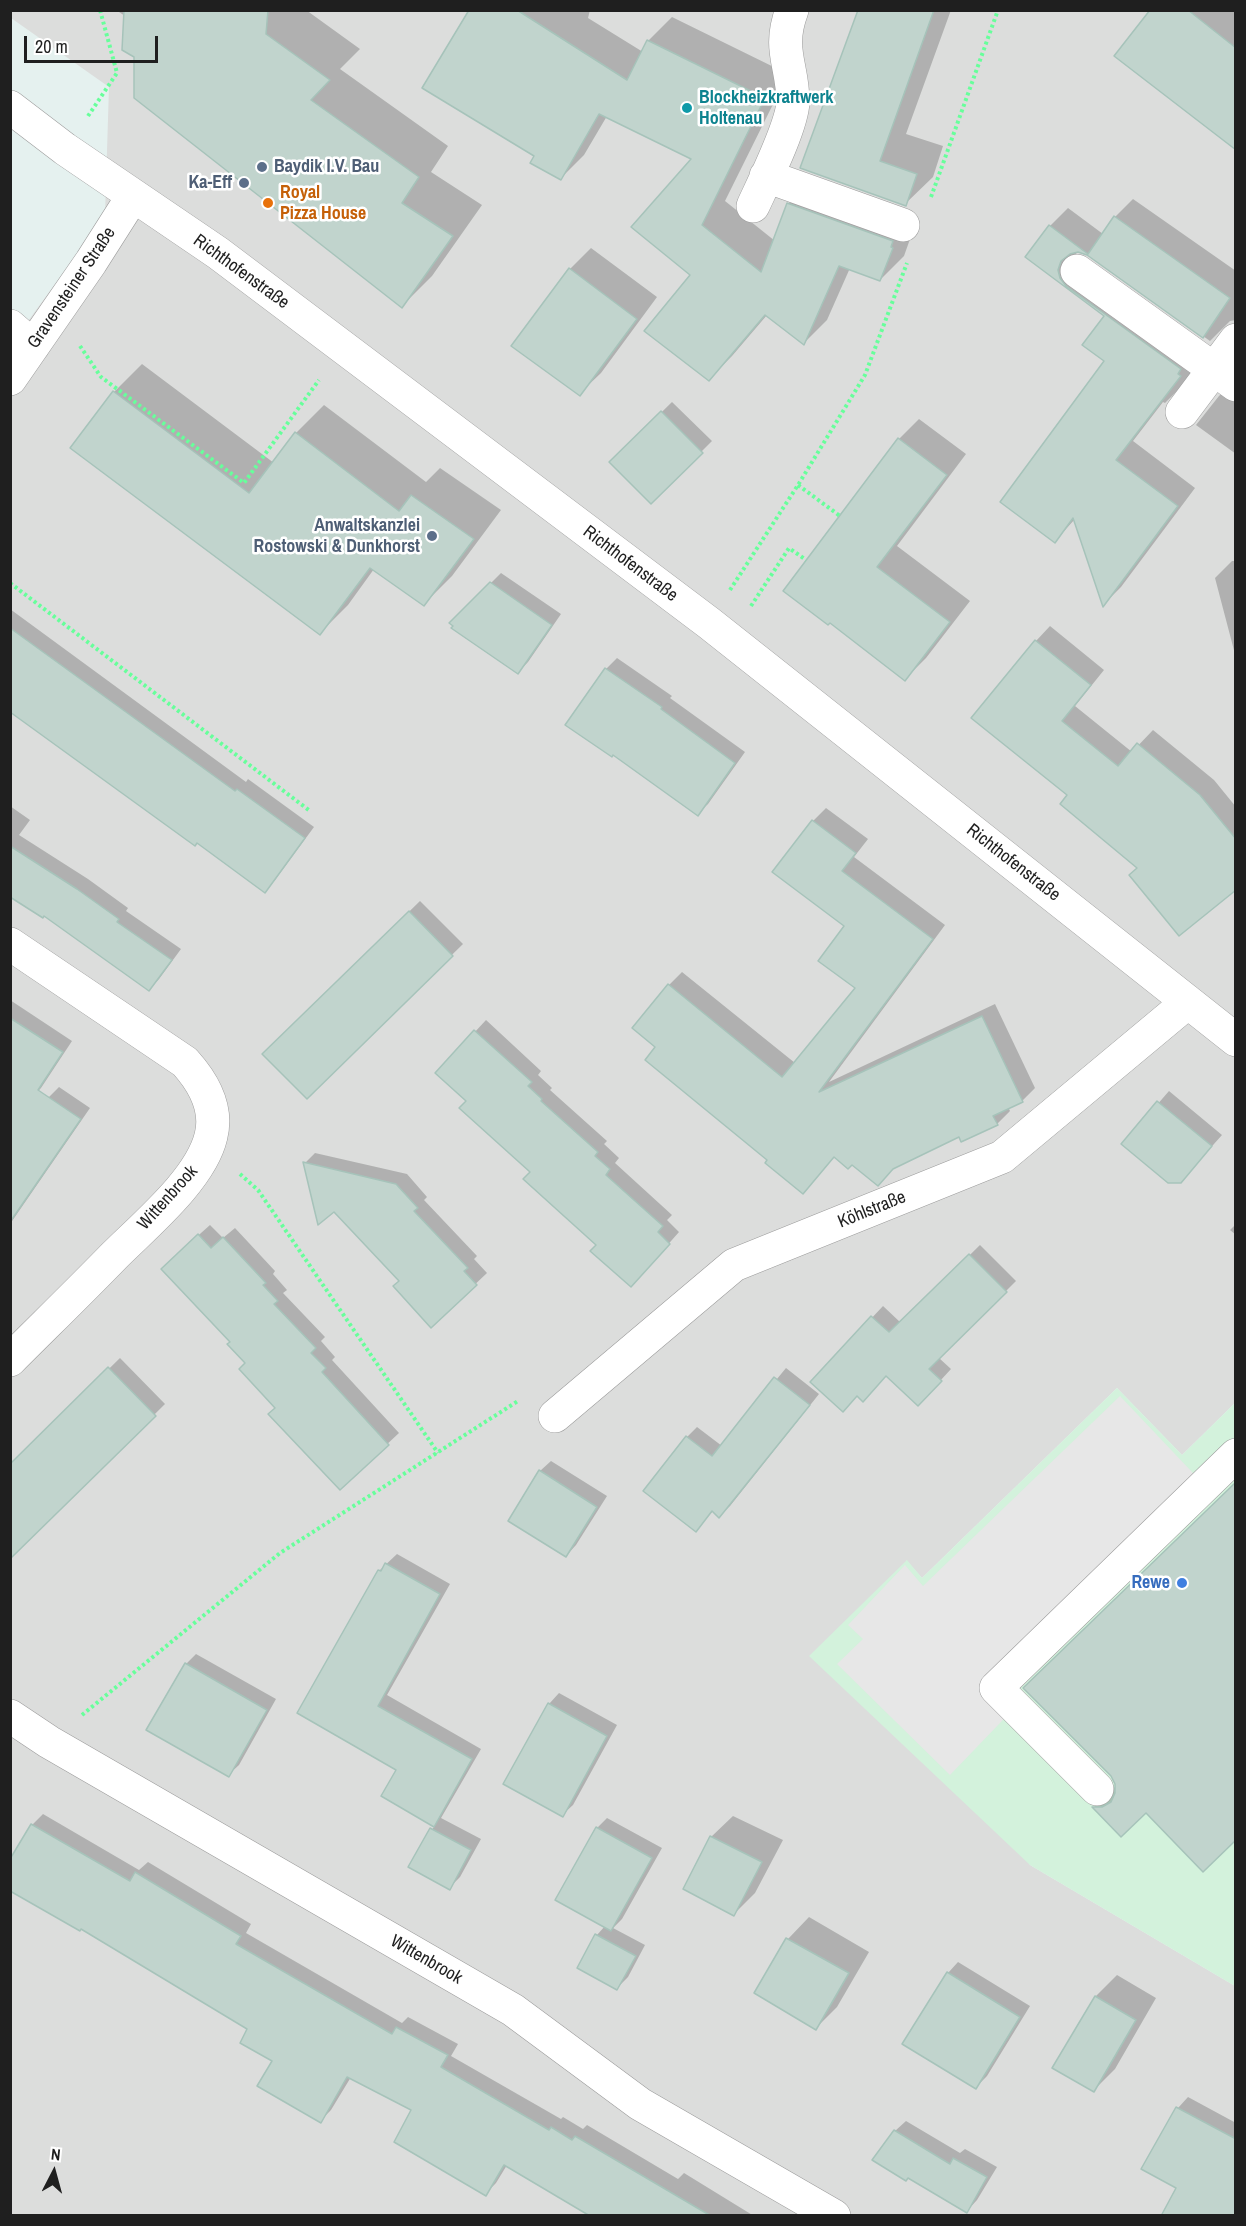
<!DOCTYPE html>
<html>
<head>
<meta charset="utf-8">
<style>
  body { margin:0 }
  #map { position:relative; width:1246px; height:2226px; overflow:hidden; background:#e5f1ef; font-family:"Archivo Narrow",sans-serif }
  canvas { display:block }
  .frame { position:absolute; inset:0; border:12px solid #1f1f1f; pointer-events:none }
  .north { position:absolute; left:24px; top:2142px; width:60px; height:60px; -webkit-text-stroke:4px #fff; paint-order:stroke; rotate:6deg; font-size:16px; font-weight:700; line-height:24px; text-align:center; color:#1f1f1f }
  .north::after { content:''; display:block; margin:auto; width:21px; height:27px; background:#1f1f1f; clip-path:polygon(50% 0,100% 100%,50% 72%,0 100%) }
  .scale { position:absolute; left:24px; top:36px; width:134px; height:27px; box-sizing:border-box; border:3px solid #1f1f1f; border-top:0; padding-left:8px; font-size:18px; line-height:21px; white-space:nowrap; color:#1f1f1f; -webkit-text-stroke:4px #fff; paint-order:stroke }
</style>
</head>
<body>
<div id="map">
<canvas width="1246" height="2226"></canvas>
<div class="frame"></div>
<div class="north">N</div>
<div class="scale">20 m</div>
</div>
<script>
const ctx = document.querySelector('canvas').getContext('2d');
ctx.lineJoin = 'round';
function fillPath(path, color) { ctx.fillStyle = color; ctx.fill(path, 'evenodd'); }
function stroke(path, color, width, dash) { ctx.strokeStyle = color; ctx.lineWidth = width; ctx.lineCap = dash ? 'butt' : 'round'; ctx.setLineDash(dash || []); ctx.stroke(path); }
function write(font, color, halo, rows, align = 'center') {
  ctx.font = font + ' "Archivo Narrow",sans-serif'; ctx.lineWidth = 5; ctx.setLineDash([]); ctx.textBaseline = 'middle'; ctx.strokeStyle = halo; ctx.fillStyle = color; for (const [text, x, y, turn = 0] of rows) {
    ctx.save(); ctx.translate(x, y); ctx.rotate((+turn || 0) * Math.PI / 180); ctx.textAlign = isNaN(turn) ? turn : align; if (halo) ctx.strokeText(text, 0, 0); ctx.fillText(text, 0, 0); ctx.restore();
  }
}
const residential = new Path2D(`
  M 11,10 L 1235,11 L 1235,1403 L 1182,1455 L 1117,1388 L 922,1578 L 906,1560 L 1030,1865 L 1235,1986 L 1235,2215 L 11,2215 L 10,346 L 105,215 L 109,87 L 11,18 Z`);
const commercial = new Path2D(`
  M 1117,1388 L 1182,1455 L 1235,1403 L 1235,1986 L 1030,1865 L 809,1656 L 907,1560 L 922,1578 Z`);
const parking = new Path2D(`
  M 1120,1396 L 1210,1491 L 1012,1686 L 1024,1698 L 950,1775 L 837,1664 L 863,1639 L 848,1625 L 905,1565 L 923,1586 Z`);
const shadow = new Path2D(`
  M 116,10 L 306,10 L 360,49 L 340,69 L 448,146 L 431,172 L 482,205 L 432,276 L 402,306 L 135,56 L 125,16 Z
  M 471,10 L 590,10 L 588,18 L 643,52 L 648,41 L 672,17 L 788,74 L 725,201 L 775,241 L 788,204 L 812,181 L 915,225 L 904,256 L 880,280 L 850,268 L 827,320 L 804,343 L 767,315 L 732,356 L 709,379 L 692,275 L 693,158 L 607,116 L 584,155 L 561,178 L 536,156 Z
  M 859,10 L 951,10 L 906,134 L 943,146 L 933,177 L 905,204 L 802,167 Z
  M 1152,10 L 1236,10 L 1236,148 Z
  M 1133,199 L 1236,271 L 1236,320 L 1230,321 L 1210,341 L 1089,254 L 1076,251 L 1077,260 L 1205,355 L 1183,385 L 1165,403 L 1163,402 L 1133,441 L 1195,488 L 1121,587 L 1104,604 L 1075,519 L 1055,541 L 1106,361 L 1106,316 L 1027,256 L 1050,226 L 1068,208 L 1103,234 L 1115,217 Z
  M 591,248 L 657,297 L 601,373 L 579,394 L 570,269 Z
  M 142,364 L 274,463 L 296,433 L 324,405 L 426,482 L 440,468 L 501,510 L 452,576 L 424,604 L 374,569 L 348,605 L 320,633 L 114,392 Z
  M 1236,380 L 1236,454 L 1196,425 L 1219,396 Z
  M 672,402 L 712,441 L 651,502 L 611,462 Z
  M 919,419 L 966,454 L 897,546 L 970,601 L 926,658 L 905,679 L 830,621 L 899,439 Z
  M 1232,561 L 1236,561 L 1236,658 L 1215,578 Z
  M 501,573 L 561,614 L 528,662 L 518,672 L 451,623 Z
  M 10,609 L 246,782 L 248,779 L 314,827 L 275,880 L 265,891 L 10,710 Z
  M 1050,626 L 1104,670 L 1075,706 L 1132,752 L 1153,730 L 1214,780 L 1236,807 L 1236,889 L 1139,867 L 1069,795 L 973,718 L 1036,641 Z
  M 617,658 L 672,696 L 670,698 L 745,752 L 708,804 L 697,814 L 613,753 L 567,725 L 606,669 Z
  M 10,806 L 30,820 L 19,835 L 88,879 L 128,908 L 126,911 L 181,949 L 159,979 L 149,989 L 44,914 L 10,895 Z
  M 826,808 L 868,839 L 854,857 L 945,925 L 829,1082 L 995,1004 L 1035,1088 L 1022,1101 L 1008,1107 L 1010,1111 L 997,1124 L 960,1135 L 896,1165 L 878,1184 L 852,1163 L 835,1156 L 803,1192 L 657,1047 L 669,985 L 682,972 L 795,1063 L 857,988 L 846,926 L 813,821 Z
  M 420,901 L 463,944 L 307,1097 L 264,1054 Z
  M 10,1000 L 72,1041 L 41,1088 L 31,1098 L 10,1084 Z
  M 486,1020 L 541,1071 L 538,1075 L 552,1088 L 550,1090 L 607,1141 L 604,1144 L 619,1158 L 615,1163 L 672,1215 L 667,1220 L 679,1232 L 641,1275 L 598,1245 L 468,1101 L 437,1073 Z
  M 59,1087 L 90,1108 L 10,1224 L 10,1154 L 49,1097 Z
  M 1169,1091 L 1222,1135 L 1181,1181 L 1123,1144 Z
  M 315,1153 L 407,1174 L 427,1197 L 424,1200 L 477,1256 L 474,1259 L 487,1273 L 431,1326 L 401,1281 L 305,1163 Z
  M 1236,1224 L 1236,1235 L 1230,1230 Z
  M 210,1225 L 223,1238 L 235,1228 L 275,1271 L 273,1274 L 287,1290 L 283,1293 L 325,1337 L 321,1341 L 335,1357 L 332,1360 L 399,1433 L 340,1488 L 277,1408 L 173,1258 Z
  M 980,1245 L 1016,1281 L 939,1358 L 951,1369 L 929,1393 L 887,1375 L 858,1395 L 812,1382 L 883,1306 L 901,1323 Z
  M 120,1358 L 165,1404 L 10,1558 L 10,1466 Z
  M 786,1368 L 819,1394 L 730,1506 L 719,1516 L 713,1511 L 696,1530 L 687,1437 L 697,1427 L 722,1446 Z
  M 551,1461 L 607,1496 L 576,1545 L 566,1556 L 540,1471 Z
  M 397,1554 L 450,1584 L 387,1695 L 481,1749 L 441,1818 L 481,1839 L 460,1877 L 449,1888 L 410,1867 L 435,1825 L 383,1796 L 398,1770 L 299,1713 L 380,1570 Z
  M 196,1654 L 276,1699 L 239,1765 L 228,1775 L 186,1664 Z
  M 559,1693 L 617,1725 L 573,1805 L 562,1815 L 549,1704 Z
  M 1117,1785 L 1146,1811 L 1094,1807 Z
  M 43,1814 L 139,1870 L 148,1862 L 251,1924 L 246,1933 L 402,2023 L 408,2017 L 458,2044 L 451,2056 L 561,2119 L 563,2117 L 583,2129 L 587,2125 L 678,2179 L 684,2173 L 754,2216 L 593,2216 L 507,2165 L 496,2183 L 485,2194 L 413,2110 L 351,2077 L 331,2110 L 320,2121 L 249,2028 L 10,1862 L 32,1825 Z
  M 733,1816 L 783,1840 L 755,1893 L 734,1914 L 711,1837 Z
  M 607,1818 L 662,1848 L 622,1919 L 613,1928 L 645,1945 L 628,1977 L 617,1988 L 597,1935 L 605,1926 L 597,1828 Z
  M 809,1917 L 869,1952 L 837,2007 L 816,2028 L 756,1993 L 788,1939 Z
  M 958,1962 L 1030,2006 L 987,2076 L 976,2087 L 948,1973 Z
  M 1117,1975 L 1156,1998 L 1115,2069 L 1094,2090 L 1096,1996 Z
  M 1188,2097 L 1236,2123 L 1236,2216 L 1143,2168 L 1178,2108 Z
  M 906,2121 L 960,2153 L 965,2149 L 997,2167 L 977,2200 L 967,2211 L 895,2131 Z`);
const building = new Path2D(`
  M 124,10 L 268,10 L 266,34 L 330,80 L 311,100 L 419,177 L 402,203 L 453,236 L 402,308 L 134,98 L 134,57 L 122,50 Z
  M 469,10 L 517,10 L 627,80 L 647,40 L 765,98 L 702,225 L 761,272 L 787,203 L 893,241 L 891,247 L 893,248 L 880,281 L 839,266 L 804,345 L 765,315 L 709,381 L 644,331 L 690,275 L 631,227 L 691,159 L 599,114 L 561,180 L 530,163 L 534,156 L 422,88 Z
  M 858,10 L 934,10 L 880,161 L 917,174 L 906,206 L 800,168 Z
  M 1150,10 L 1188,10 L 1236,48 L 1236,150 L 1114,56 Z
  M 1114,216 L 1230,298 L 1203,338 L 1087,255 L 1078,252 L 1070,254 L 1061,261 L 1058,270 L 1060,278 L 1066,286 L 1181,369 L 1178,374 L 1181,376 L 1116,460 L 1178,506 L 1103,607 L 1073,518 L 1055,543 L 1000,502 L 1104,361 L 1082,345 L 1104,316 L 1025,257 L 1049,225 L 1088,254 Z
  M 569,268 L 637,319 L 580,396 L 511,346 Z
  M 113,391 L 249,493 L 295,432 L 399,511 L 411,495 L 474,539 L 424,606 L 370,568 L 320,635 L 70,448 Z
  M 661,411 L 703,453 L 651,504 L 609,462 Z
  M 898,438 L 947,475 L 877,567 L 950,622 L 905,681 L 830,623 L 828,625 L 783,591 Z
  M 490,582 L 552,625 L 518,674 L 451,628 L 453,626 L 449,623 Z
  M 10,628 L 235,791 L 237,789 L 305,838 L 265,893 L 197,843 L 195,846 L 10,712 Z
  M 1035,640 L 1091,685 L 1062,721 L 1118,766 L 1137,743 L 1200,795 L 1236,839 L 1236,890 L 1179,936 L 1129,875 L 1137,868 L 1060,804 L 1067,795 L 971,718 Z
  M 605,668 L 662,707 L 661,709 L 735,763 L 698,816 L 613,755 L 612,757 L 565,725 Z
  M 812,820 L 856,853 L 842,871 L 933,939 L 819,1092 L 982,1016 L 1023,1102 L 993,1116 L 998,1125 L 961,1142 L 959,1137 L 893,1169 L 878,1186 L 852,1165 L 848,1169 L 834,1157 L 803,1194 L 765,1163 L 767,1160 L 645,1060 L 655,1047 L 632,1028 L 668,984 L 782,1077 L 855,988 L 818,961 L 844,926 L 772,872 Z
  M 10,846 L 77,889 L 119,919 L 117,922 L 172,960 L 149,991 L 44,916 L 43,918 L 10,897 Z
  M 409,911 L 453,956 L 307,1099 L 262,1054 Z
  M 10,1018 L 63,1052 L 38,1090 L 81,1119 L 10,1222 Z
  M 474,1030 L 532,1082 L 528,1086 L 542,1099 L 541,1101 L 598,1152 L 595,1156 L 610,1169 L 606,1175 L 663,1226 L 658,1232 L 670,1244 L 631,1287 L 590,1251 L 596,1245 L 523,1179 L 530,1172 L 459,1108 L 466,1101 L 435,1073 Z
  M 1157,1101 L 1212,1146 L 1181,1183 L 1168,1183 L 1121,1144 Z
  M 303,1162 L 396,1184 L 418,1208 L 414,1211 L 468,1268 L 464,1271 L 477,1285 L 431,1328 L 393,1286 L 399,1281 L 334,1212 L 318,1225 Z
  M 198,1234 L 211,1248 L 223,1237 L 266,1283 L 263,1285 L 278,1301 L 274,1304 L 316,1348 L 311,1353 L 326,1368 L 322,1372 L 389,1445 L 340,1490 L 268,1414 L 275,1408 L 239,1369 L 245,1363 L 227,1344 L 230,1342 L 161,1269 Z
  M 969,1254 L 1007,1292 L 929,1369 L 942,1381 L 918,1406 L 886,1376 L 863,1402 L 857,1396 L 843,1412 L 810,1382 L 871,1316 L 889,1332 Z
  M 108,1367 L 156,1416 L 10,1559 L 10,1464 Z
  M 774,1377 L 810,1405 L 719,1518 L 712,1511 L 696,1532 L 643,1491 L 686,1436 L 712,1456 Z
  M 539,1470 L 597,1507 L 566,1557 L 508,1521 Z
  M 1236,1482 L 1236,1840 L 1203,1872 L 1146,1813 L 1121,1837 L 1092,1807 L 1102,1807 L 1111,1802 L 1115,1793 L 1115,1784 L 1111,1776 L 1023,1688 Z
  M 385,1563 L 440,1594 L 378,1706 L 472,1759 L 434,1827 L 381,1796 L 396,1770 L 297,1713 L 378,1570 L 381,1571 Z
  M 185,1663 L 267,1710 L 229,1777 L 146,1730 Z
  M 548,1703 L 607,1736 L 563,1817 L 503,1784 Z
  M 31,1824 L 130,1881 L 135,1872 L 241,1936 L 236,1944 L 392,2034 L 396,2027 L 448,2055 L 441,2067 L 549,2130 L 551,2127 L 572,2140 L 575,2136 L 711,2216 L 590,2216 L 504,2165 L 486,2196 L 394,2142 L 411,2110 L 347,2077 L 321,2123 L 257,2086 L 272,2061 L 240,2043 L 247,2029 L 81,1929 L 80,1931 L 10,1891 L 10,1859 Z
  M 596,1827 L 652,1858 L 611,1931 L 555,1900 Z
  M 430,1828 L 471,1850 L 450,1890 L 408,1867 Z
  M 710,1836 L 762,1862 L 734,1916 L 683,1889 Z
  M 595,1934 L 636,1956 L 617,1990 L 577,1968 Z
  M 786,1938 L 849,1973 L 816,2030 L 754,1993 Z
  M 947,1972 L 1020,2017 L 976,2089 L 902,2044 Z
  M 1095,1996 L 1136,2020 L 1094,2092 L 1052,2068 Z
  M 1176,2107 L 1236,2139 L 1236,2216 L 1161,2216 L 1176,2188 L 1141,2169 Z
  M 894,2130 L 950,2164 L 953,2158 L 987,2177 L 967,2213 L 908,2178 L 906,2181 L 872,2160 Z`);
const path = new Path2D(`
  M 88,116 L 117,73 L 100,10
  M 931,197 L 998,10
  M 80,346 L 101,377 L 244,483 L 319,380
  M 798,485 L 840,516
  M 10,583 L 310,811
  M 730,590 L 798,485 L 865,375 L 907,263
  M 751,606 L 789,548 L 806,560
  M 240,1174 L 258,1190 L 438,1453
  M 82,1715 L 280,1553 L 518,1401`);
const minor = new Path2D(`
  M 10,107 L 65,149 L 218,253 L 709,623 L 1236,1040
  M 766,176 L 903,225
  M 753,206 C 764,182 792,126 793,102 C 793,65 777,50 792,10
  M 1077,271 L 1236,385
  M 10,326 L 33,346
  M 10,379 L 91,262 L 133,196
  M 1182,412 L 1236,340
  M 10,944 L 185,1062 C 203,1082 218,1108 211,1136 C 201,1179 145,1225 114,1256 C 80,1291 45,1325 10,1360
  M 555,1416 L 734,1265 L 1002,1157 L 1188,1002
  M 10,1716 L 49,1742 L 513,2010 L 640,2104 L 834,2216
  M 1097,1789 L 996,1688 L 1236,1455`);
const markers = [
  [687,108,6,"#0f9aa8"],
  [262,167,6,"#5c6f8a"],
  [244,183,6,"#5c6f8a"],
  [268,203,6,"#e8710a"],
  [432,536,6,"#5c6f8a"],
  [1182,1583,6,"#3f7fe0"]
];
const cultureNames = [
  ["Blockheizkraftwerk",699,98],
  ["Holtenau",699,119]
];
const serviceNames = [
  ["Baydik I.V. Bau",274,167,"left"],
  ["Ka-Eff",232,183],
  ["Anwaltskanzlei",420,526],
  ["Rostowski & Dunkhorst",420,547]
];
const foodNames = [
  ["Royal",280,193],
  ["Pizza House",280,214]
];
const streetNames = [
  ["Richthofenstraße",241,272,36],
  ["Gravensteiner Straße",72,288,-56],
  ["Richthofenstraße",630,564,37],
  ["Richthofenstraße",1013,863,38],
  ["Wittenbrook",168,1198,-48],
  ["Köhlstraße",872,1210,-22],
  ["Wittenbrook",426,1960,30]
];
const shopNames = [
  ["Rewe",1170,1583]
];
fillPath(residential, '#dcdddc');
fillPath(commercial, '#d3f2dc');
fillPath(parking, '#e7e7e7');
fillPath(shadow, '#0003');
fillPath(building, '#c1d4cd');
stroke(building, '#a6c3ba', 1.5);
stroke(minor, '#9c9c9c', 34);
stroke(path, '#67ff9b', 4, [3, 3]);
stroke(minor, '#fff', 33);
for (const [x, y, r, color] of markers) { const dot = new Path2D(); dot.arc(x, y, r, 0, 2 * Math.PI); ctx.fillStyle = color; ctx.fill(dot); stroke(dot, '#fff', 2); }
write('bold 18px', '#0d838f', '#fff', cultureNames, 'left');
write('bold 18px', '#4e5e75', '#fff', serviceNames, 'right');
write('bold 18px', '#c56008', '#fff', foodNames, 'left');
write('18px', '#1f1f1f', '#fff', streetNames);
write('bold 18px', '#366cbe', '#fff', shopNames, 'right');
</script>
</body>
</html>
